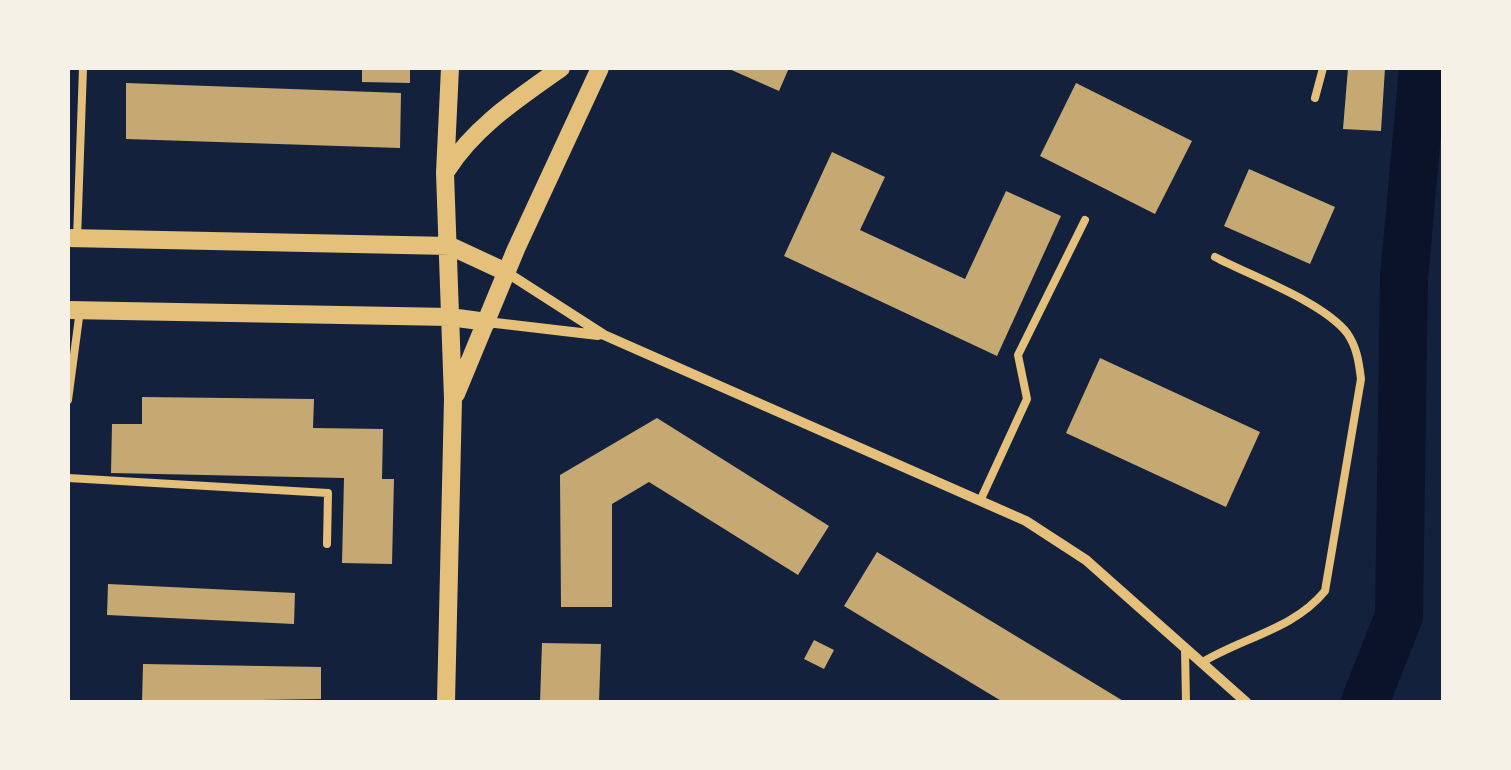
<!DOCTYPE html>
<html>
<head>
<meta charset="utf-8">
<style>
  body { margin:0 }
  #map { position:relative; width:1511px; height:770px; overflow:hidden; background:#14213d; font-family:Bitter,serif }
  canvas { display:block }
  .frame { position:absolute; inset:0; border:70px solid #f6f1e7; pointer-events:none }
</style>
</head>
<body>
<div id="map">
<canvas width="1511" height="770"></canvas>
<div class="frame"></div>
</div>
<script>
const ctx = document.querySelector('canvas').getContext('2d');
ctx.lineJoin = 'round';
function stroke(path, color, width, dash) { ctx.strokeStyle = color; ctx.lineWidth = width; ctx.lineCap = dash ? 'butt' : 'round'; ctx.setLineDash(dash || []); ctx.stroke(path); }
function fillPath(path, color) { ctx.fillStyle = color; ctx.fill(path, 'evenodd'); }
const river = new Path2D(`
  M 1365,702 L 1399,616 L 1404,278 L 1423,68`);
const building = new Path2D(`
  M 362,68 L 410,68 L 410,83 L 362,82 Z
  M 727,68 L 789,68 L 779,91 Z
  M 1348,68 L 1385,68 L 1381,131 L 1343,129 Z
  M 126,83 L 401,93 L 400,148 L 126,139 Z
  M 1076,83 L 1192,141 L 1155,214 L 1040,156 Z
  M 832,152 L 885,177 L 860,230 L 965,279 L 1006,191 L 1061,216 L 997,356 L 784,256 Z
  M 1249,169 L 1335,207 L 1310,264 L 1224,226 Z
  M 1100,358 L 1260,432 L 1226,507 L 1066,433 Z
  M 142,397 L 314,399 L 313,428 L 383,429 L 382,479 L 394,479 L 392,564 L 342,563 L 344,478 L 111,473 L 112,424 L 142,424 Z
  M 657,418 L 829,526 L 798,575 L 649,482 L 612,504 L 612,607 L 561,607 L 560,475 Z
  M 877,552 L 1125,702 L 1003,702 L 844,606 Z
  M 108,584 L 295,593 L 294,624 L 107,615 Z
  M 814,640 L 834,650 L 824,669 L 804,659 Z
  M 542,643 L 601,644 L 599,702 L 540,702 Z
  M 143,664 L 321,667 L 321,699 L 142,702 Z`);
const service = new Path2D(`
  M 1315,98 L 1323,68
  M 77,239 L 83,68
  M 68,400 L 80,310
  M 68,478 L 328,493 L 327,544
  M 980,501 L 1027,399 L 1018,355 L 1085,220
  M 1185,650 L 1186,702
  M 1201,663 C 1243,637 1293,630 1325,591 L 1361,379 C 1359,363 1357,347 1347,333 C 1323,302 1251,276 1215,257`);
const minor = new Path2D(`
  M 506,272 L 604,335 L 1026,521 L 1086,560 L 1246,702
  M 487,322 L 598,335`);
const tertiary = new Path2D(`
  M 447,170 C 475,126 519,98 561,68
  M 68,238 L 450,246 L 506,272
  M 68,310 L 450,317 L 487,322
  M 456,394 L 516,249 L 600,68
  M 446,702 L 453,399 L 445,173 L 450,68`);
stroke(river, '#0b132b', 48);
fillPath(building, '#c6a872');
stroke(service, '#e5c07b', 8);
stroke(minor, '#e5c07b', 10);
stroke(tertiary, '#e5c07b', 18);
</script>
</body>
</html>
